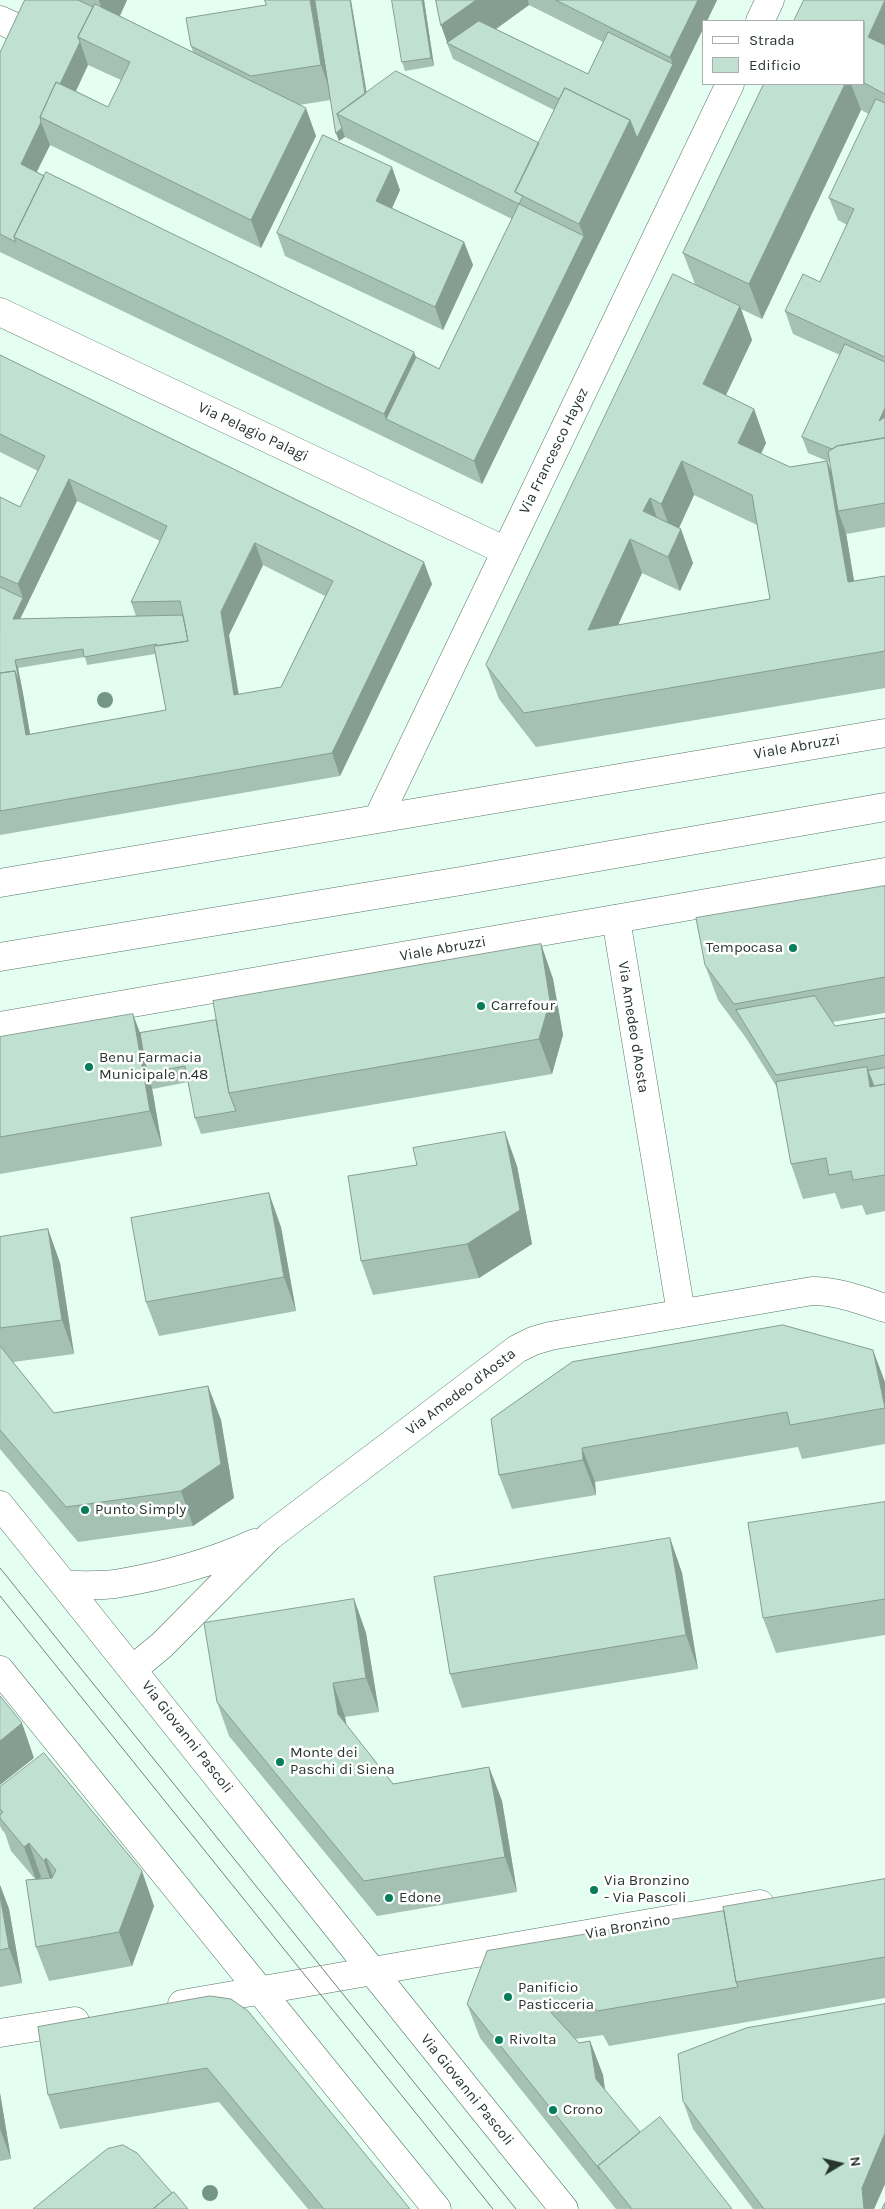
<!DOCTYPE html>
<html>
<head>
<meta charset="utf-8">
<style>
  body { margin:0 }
  #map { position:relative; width:885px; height:2209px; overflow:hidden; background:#e5fef2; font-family:Karla,sans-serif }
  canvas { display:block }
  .legend { position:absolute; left:702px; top:20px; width:162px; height:65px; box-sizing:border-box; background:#fff; border:1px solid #a9afac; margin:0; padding:6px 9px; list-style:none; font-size:15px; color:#293630 }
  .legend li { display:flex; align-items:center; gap:10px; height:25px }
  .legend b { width:25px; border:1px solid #a9afac }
  .north { position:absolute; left:815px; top:2139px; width:50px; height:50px; -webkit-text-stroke:4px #fff; paint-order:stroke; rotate:81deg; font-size:14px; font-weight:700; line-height:20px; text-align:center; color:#293630 }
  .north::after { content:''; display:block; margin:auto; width:18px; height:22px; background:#293630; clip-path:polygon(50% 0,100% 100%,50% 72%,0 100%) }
</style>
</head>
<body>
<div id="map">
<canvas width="885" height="2209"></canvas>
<ul class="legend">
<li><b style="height:6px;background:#fff"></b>Strada</li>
<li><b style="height:14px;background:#c0e0d1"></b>Edificio</li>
</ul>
<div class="north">N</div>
</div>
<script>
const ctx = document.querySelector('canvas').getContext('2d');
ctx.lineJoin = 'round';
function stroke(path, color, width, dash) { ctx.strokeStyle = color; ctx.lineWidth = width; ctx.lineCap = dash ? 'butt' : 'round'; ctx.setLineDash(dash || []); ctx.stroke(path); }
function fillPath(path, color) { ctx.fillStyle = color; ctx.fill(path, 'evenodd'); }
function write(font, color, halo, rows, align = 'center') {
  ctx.font = font + ' Karla,sans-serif'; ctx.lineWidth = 5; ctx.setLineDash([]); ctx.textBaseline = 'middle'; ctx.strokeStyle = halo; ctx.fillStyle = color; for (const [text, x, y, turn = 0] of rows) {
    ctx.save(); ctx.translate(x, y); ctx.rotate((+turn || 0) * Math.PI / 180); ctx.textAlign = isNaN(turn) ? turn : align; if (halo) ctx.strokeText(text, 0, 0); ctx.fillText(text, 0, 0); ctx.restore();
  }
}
const minor = new Path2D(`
  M 0,20 L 28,33
  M 760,21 L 770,0
  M 0,312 L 506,551
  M 378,818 L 730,84
  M 616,919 L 681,1313
  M 0,957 L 461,881 L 885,807
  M 0,1505 C 189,1739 374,1976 564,2209
  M 65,1585 C 81,1585 99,1586 115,1584 C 163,1576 211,1563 255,1543
  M 133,1669 L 162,1645 L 270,1536 L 517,1349 L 533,1341 L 550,1336 L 812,1291 C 837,1291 861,1300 885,1308
  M 0,1670 L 437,2209
  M 182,2004 L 760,1904
  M 0,2033 L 75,2021`);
const major = new Path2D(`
  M 0,883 L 885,733
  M 0,1026 L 885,872`);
const tram = new Path2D(`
  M 0,1568 L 516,2209
  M 0,1596 L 493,2209`);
const trees = [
  [105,700],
  [210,2193]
];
const wall = new Path2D(`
  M 25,0 L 127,0 L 120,16 L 193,52 L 191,46 L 266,5 L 367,93 L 539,143 L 554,110 L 453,59 L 441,25 L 436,0 L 717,0 L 707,21 L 704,21 L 704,27 L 482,484 L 0,252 L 0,53 ZM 529,5 L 603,42 L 588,74 L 496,29 ZM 88,65 L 121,80 L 108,107 L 76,91 ZM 331,100 L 336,133 L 339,141 L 345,137 L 512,219 L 439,369 L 416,357 L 414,352 L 37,172 L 50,145 L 261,248 L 316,136 L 299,105 Z
  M 424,0 L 434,66 L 405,71 L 402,62 Z
  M 885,0 L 885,527 L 847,534 L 846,533 L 854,581 L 885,576 L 885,688 L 536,747 L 499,699 L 486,665 L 695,284 L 683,253 L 764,84 L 864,84 ZM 861,110 L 869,114 L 829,198 L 838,220 L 847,225 L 820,282 L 785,311 L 793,334 L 840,355 L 802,437 L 808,453 L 827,461 L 790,467 L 761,454 L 766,443 L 754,409 L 726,395 L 752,340 L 741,309 L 762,319 ZM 828,461 L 830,462 L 831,472 ZM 694,495 L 757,525 L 770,599 L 618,625 L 642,573 L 680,591 L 693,563 L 679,528 Z
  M 400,190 L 392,208 L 464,242 L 473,265 L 443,330 L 285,256 L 277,233 Z
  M 0,355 L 432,584 L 340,776 L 0,835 L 0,497 L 20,507 L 38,471 L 0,452 ZM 77,501 L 160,541 L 131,602 L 136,616 L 20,619 ZM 263,565 L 325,596 L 281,687 L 239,695 L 229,635 ZM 155,654 L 166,710 L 30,734 L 18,668 L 85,657 L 87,665 Z
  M 885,886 L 885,1013 L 833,1022 L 835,1026 L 885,1018 L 885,1211 L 866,1215 L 862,1205 L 841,1209 L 835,1193 L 803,1199 L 791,1164 L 778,1089 L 746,1038 L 718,1000 L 705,965 Z
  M 541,944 L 553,979 L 563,1035 L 552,1074 L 201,1134 L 195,1118 L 188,1082 L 153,1089 L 152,1088 L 162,1146 L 0,1174 L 0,1037 L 140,1033 L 216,1020 Z
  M 517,1166 L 532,1244 L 479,1278 L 373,1295 L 361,1261 Z
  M 281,1227 L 296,1311 L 159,1336 L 146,1302 Z
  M 48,1229 L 60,1263 L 74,1354 L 13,1362 L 54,1413 L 208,1386 L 221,1420 L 234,1498 L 193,1526 L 78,1542 L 0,1449 L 0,1237 Z
  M 885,1382 L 885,1444 L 802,1459 L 798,1447 L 595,1482 L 596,1495 L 512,1509 L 499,1475 L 491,1419 Z
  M 885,1502 L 885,1635 L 776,1653 L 763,1618 Z
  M 670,1538 L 682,1573 L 698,1669 L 462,1708 L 450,1674 Z
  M 354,1599 L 366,1633 L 379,1712 L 345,1717 L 347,1726 L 393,1784 L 489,1767 L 502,1801 L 517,1892 L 377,1916 L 229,1736 L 217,1702 Z
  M 0,1787 L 154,1906 L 132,1966 L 49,1981 L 36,1947 L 35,1879 L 11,1851 L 5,1833 L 2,1830 L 0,1826 Z
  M 885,1879 L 885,1998 L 609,2046 L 603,2035 L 575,2039 L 579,2043 L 590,2041 L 603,2075 L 605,2090 L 640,2133 L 732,2209 L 616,2209 L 480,2038 L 467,2004 L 724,1911 Z
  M 0,1885 L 9,1909 L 22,1983 L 0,1987 Z
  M 210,1996 L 410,2209 L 308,2209 L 219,2102 L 60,2129 L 48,2095 Z
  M 885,2004 L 885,2184 L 874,2209 L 753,2209 L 693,2129 L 683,2101 Z
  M 0,2093 L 11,2159 L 0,2161 Z`);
const shadedWall = new Path2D(`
  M 99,0 L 127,0 L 111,35 L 99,1 Z
  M 310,0 L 317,0 L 333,99 L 321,65 Z
  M 350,0 L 351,0 L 371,118 L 368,110 Z
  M 422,0 L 424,0 L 434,66 L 431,58 Z
  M 476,0 L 528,0 L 529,5 L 464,52 L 447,43 L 453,59 L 441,25 Z
  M 698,0 L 717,0 L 707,21 L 704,21 L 704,27 L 482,484 L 474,461 L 584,236 L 579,224 L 630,120 L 673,64 L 670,57 Z
  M 885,1 L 885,62 L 868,37 Z
  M 80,42 L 88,65 L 59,127 L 43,119 Z
  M 845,84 L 851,84 L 861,110 L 762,319 L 749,284 Z
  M 306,108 L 316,136 L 261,248 L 251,220 Z
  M 41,122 L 50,145 L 29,187 L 21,164 Z
  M 342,128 L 345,137 L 339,141 L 336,133 Z
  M 392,167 L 400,190 L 385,224 L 376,201 Z
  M 464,242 L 473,265 L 443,330 L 435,307 Z
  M 740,306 L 752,340 L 715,418 L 703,384 Z
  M 414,352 L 424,380 L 386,419 L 384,414 Z
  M 885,408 L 885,437 L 879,421 Z
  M 754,409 L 766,443 L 750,477 L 738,443 Z
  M 682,461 L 694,495 L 674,539 L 661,504 Z
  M 827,461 L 840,495 L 838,511 L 846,533 L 860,617 L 848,582 Z
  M 69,479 L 77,501 L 26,607 L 18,584 Z
  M 650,498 L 662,532 L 643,511 Z
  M 681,529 L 693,563 L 680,591 L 668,557 Z
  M 630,539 L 642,573 L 600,664 L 588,630 Z
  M 255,543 L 263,565 L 229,635 L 242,718 L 234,695 L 221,612 Z
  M 424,562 L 432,584 L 340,776 L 332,753 Z
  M 23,598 L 26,607 L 16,627 L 13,619 Z
  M 15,660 L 18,668 L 23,693 L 34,757 L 26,735 L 15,671 Z
  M 541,944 L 553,979 L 563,1035 L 552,1074 L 539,1039 Z
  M 133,1014 L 146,1049 L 147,1073 L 152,1088 L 162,1146 L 150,1111 Z
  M 867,1067 L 879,1101 L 870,1087 Z
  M 505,1132 L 517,1166 L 532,1244 L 479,1278 L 467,1244 Z
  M 269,1193 L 281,1227 L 296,1311 L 284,1277 Z
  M 48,1229 L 60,1263 L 74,1354 L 62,1320 Z
  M 873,1350 L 885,1382 L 885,1409 L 885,1408 Z
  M 208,1386 L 221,1420 L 234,1498 L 193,1526 L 181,1491 Z
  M 582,1448 L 595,1482 L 596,1495 L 583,1460 Z
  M 670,1538 L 682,1573 L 698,1669 L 686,1635 Z
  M 354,1599 L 366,1633 L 379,1712 L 366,1678 Z
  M 333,1683 L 345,1717 L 350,1749 L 338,1714 Z
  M 22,1723 L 34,1758 L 0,1785 L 0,1741 Z
  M 489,1767 L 502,1801 L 517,1892 L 505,1857 Z
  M 29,1843 L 41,1877 L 37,1882 L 24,1847 Z
  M 46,1858 L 59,1893 L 56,1895 L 44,1861 Z
  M 142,1871 L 154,1906 L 132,1966 L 119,1932 Z
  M 0,1885 L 9,1909 L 22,1983 L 9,1948 L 0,1895 Z
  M 590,2041 L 603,2075 L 608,2113 L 596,2079 Z
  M 0,2093 L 11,2159 L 0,2129 Z
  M 885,2133 L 885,2184 L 874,2209 L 864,2209 L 862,2188 Z`);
const building = new Path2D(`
  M 25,0 L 78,0 L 93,7 L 78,37 L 80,42 L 60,84 L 56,82 L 40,117 L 41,122 L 21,164 L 44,176 L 14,237 L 16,242 L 0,234 L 0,53 Z
  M 265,0 L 310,0 L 321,65 L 251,76 L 191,46 L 186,18 L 266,5 Z
  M 315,0 L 350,0 L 365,94 L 337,114 L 342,128 L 336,133 Z
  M 392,0 L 422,0 L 431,58 L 402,62 Z
  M 436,0 L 476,0 L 441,25 Z
  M 556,0 L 698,0 L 670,57 Z
  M 804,0 L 885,0 L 868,37 L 885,45 L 885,94 L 864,83 L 864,21 L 794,21 Z
  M 95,4 L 306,108 L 251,220 L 40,117 L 56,82 L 108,107 L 130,62 L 78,37 Z
  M 479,21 L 588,74 L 608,32 L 673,64 L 637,138 L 630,120 L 565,88 L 559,99 L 447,43 Z
  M 396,71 L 539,143 L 515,192 L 523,196 L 519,204 L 584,236 L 474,461 L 386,419 L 416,357 L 439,369 L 519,204 L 337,114 Z
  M 764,84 L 845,84 L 749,284 L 683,253 Z
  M 565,88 L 630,120 L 579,224 L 515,192 Z
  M 876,99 L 885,103 L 885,357 L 785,311 L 803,274 L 820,282 L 854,209 L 829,198 Z
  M 323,135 L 392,167 L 376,201 L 464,242 L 435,307 L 277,233 Z
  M 46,172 L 414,352 L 384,414 L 14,237 Z
  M 673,274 L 740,306 L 703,384 L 754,409 L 738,443 L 790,467 L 827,461 L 848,582 L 885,576 L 885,651 L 524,713 L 486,665 ZM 682,461 L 752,495 L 770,599 L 588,630 L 630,539 L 668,557 L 681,529 L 643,511 L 650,498 L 661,504 Z
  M 845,344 L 885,362 L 885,408 L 879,421 L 885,417 L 885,438 L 837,446 L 832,449 L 802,437 Z
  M 0,355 L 424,562 L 332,753 L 0,811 L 0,673 L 15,671 L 26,735 L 166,710 L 154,646 L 188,641 L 180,601 L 131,602 L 167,526 L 69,479 L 18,584 L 0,576 L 0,497 L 20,507 L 45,456 L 0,434 ZM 255,543 L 333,581 L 281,687 L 234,695 L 221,612 Z
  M 885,438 L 885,503 L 838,511 L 828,452 L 837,446 Z
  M 0,587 L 23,598 L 13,619 L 183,615 L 188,641 L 157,646 L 157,644 L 84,657 L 83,649 L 15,660 L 20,685 L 15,671 L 0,673 Z
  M 885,886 L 885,977 L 734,1004 L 705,965 L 696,918 Z
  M 541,944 L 550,1001 L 539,1039 L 229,1093 L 213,1001 Z
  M 815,996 L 835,1026 L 885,1018 L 885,1055 L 776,1075 L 736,1010 Z
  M 133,1014 L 150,1111 L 0,1137 L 0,1037 Z
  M 216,1020 L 229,1093 L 236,1111 L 195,1118 L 185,1066 L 147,1073 L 140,1033 Z
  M 867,1067 L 870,1087 L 885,1084 L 885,1175 L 853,1180 L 851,1171 L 829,1175 L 826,1158 L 791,1164 L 776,1082 Z
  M 885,1068 L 885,1084 L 874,1086 L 868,1071 Z
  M 505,1132 L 520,1210 L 467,1244 L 361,1261 L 348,1176 L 417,1165 L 413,1148 Z
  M 269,1193 L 284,1277 L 146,1302 L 131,1218 Z
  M 48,1229 L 62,1320 L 0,1328 L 0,1237 Z
  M 783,1325 L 873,1350 L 885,1408 L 790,1425 L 787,1412 L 582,1448 L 583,1460 L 499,1475 L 491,1419 L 572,1362 Z
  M 0,1346 L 54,1413 L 208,1386 L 221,1464 L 181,1491 L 66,1507 L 0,1430 Z
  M 885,1502 L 885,1599 L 763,1618 L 748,1523 Z
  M 670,1538 L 686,1635 L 450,1674 L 434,1577 Z
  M 354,1599 L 366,1678 L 333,1683 L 338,1714 L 393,1784 L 489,1767 L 505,1857 L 364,1881 L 217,1702 L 204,1623 Z
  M 0,1696 L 22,1723 L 0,1741 Z
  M 44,1753 L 142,1871 L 119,1932 L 36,1947 L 26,1880 L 52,1878 L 56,1870 L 46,1858 L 44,1861 L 29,1843 L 24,1847 L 0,1818 L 0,1815 L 3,1812 L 0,1809 L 0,1787 Z
  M 885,1879 L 885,1957 L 736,1982 L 723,1907 Z
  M 0,1895 L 9,1948 L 0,1950 Z
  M 724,1911 L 736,1982 L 738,1987 L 597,2011 L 590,2000 L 546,2007 L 579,2043 L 590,2041 L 596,2079 L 640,2132 L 598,2166 L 600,2170 L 467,2004 L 487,1951 Z
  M 210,1996 L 231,1999 L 248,2011 L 410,2209 L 324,2209 L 207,2068 L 48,2095 L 38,2027 Z
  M 885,2004 L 885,2133 L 862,2188 L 864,2209 L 764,2209 L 683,2101 L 678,2054 L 746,2028 Z
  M 660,2117 L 732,2209 L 632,2209 L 598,2166 Z
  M 123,2145 L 137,2153 L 172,2193 L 153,2209 L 33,2209 L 107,2149 Z
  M 174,2192 L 188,2209 L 153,2209 Z
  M 885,2203 L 885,2209 L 882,2209 Z`);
const markers = [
  [793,948,5,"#057d5a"],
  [481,1006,5,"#057d5a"],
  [89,1067,5,"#057d5a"],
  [85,1510,5,"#057d5a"],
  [280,1762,5,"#057d5a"],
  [594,1890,5,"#057d5a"],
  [389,1898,5,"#057d5a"],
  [508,1997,5,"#057d5a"],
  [499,2040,5,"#057d5a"],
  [553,2110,5,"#057d5a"]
];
const streetNames = [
  ["Via Pelagio Palagi",253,432,25],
  ["Via Francesco Hayez",554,451,-64],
  ["Viale Abruzzi",797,747,-10],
  ["Viale Abruzzi",443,949,-10],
  ["Via Amedeo d'Aosta",633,1027,81],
  ["Via Amedeo d'Aosta",461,1392,-37],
  ["Via Giovanni Pascoli",187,1737,52],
  ["Via Bronzino",628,1927,-10],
  ["Via Giovanni Pascoli",467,2090,51]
];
const poiNames = [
  ["Tempocasa",783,948,"right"],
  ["Carrefour",491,1006],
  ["Benu Farmacia",99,1058],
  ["Municipale n.48",99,1075],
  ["Punto Simply",95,1510],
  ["Monte dei",290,1753],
  ["Paschi di Siena",290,1770],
  ["Via Bronzino",604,1881],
  ["- Via Pascoli",604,1898],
  ["Edone",399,1898],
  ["Panificio",518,1988],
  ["Pasticceria",518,2005],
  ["Rivolta",509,2040],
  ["Crono",563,2110]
];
stroke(minor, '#597569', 29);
stroke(major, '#597569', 29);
stroke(minor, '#fff', 28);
stroke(major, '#fff', 28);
stroke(tram, '#71827a', 1);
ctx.fillStyle = '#749687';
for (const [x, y] of trees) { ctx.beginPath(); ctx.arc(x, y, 8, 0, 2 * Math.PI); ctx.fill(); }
fillPath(wall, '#a5c1b4');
fillPath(shadedWall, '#869d92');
fillPath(building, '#c0e0d1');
stroke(building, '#869d92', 1);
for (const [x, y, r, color] of markers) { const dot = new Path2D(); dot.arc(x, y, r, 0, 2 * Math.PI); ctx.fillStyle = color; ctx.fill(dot); stroke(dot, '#fff', 2); }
write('15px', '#293630', '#fff', streetNames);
write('15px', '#293630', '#fff', poiNames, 'left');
</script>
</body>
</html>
